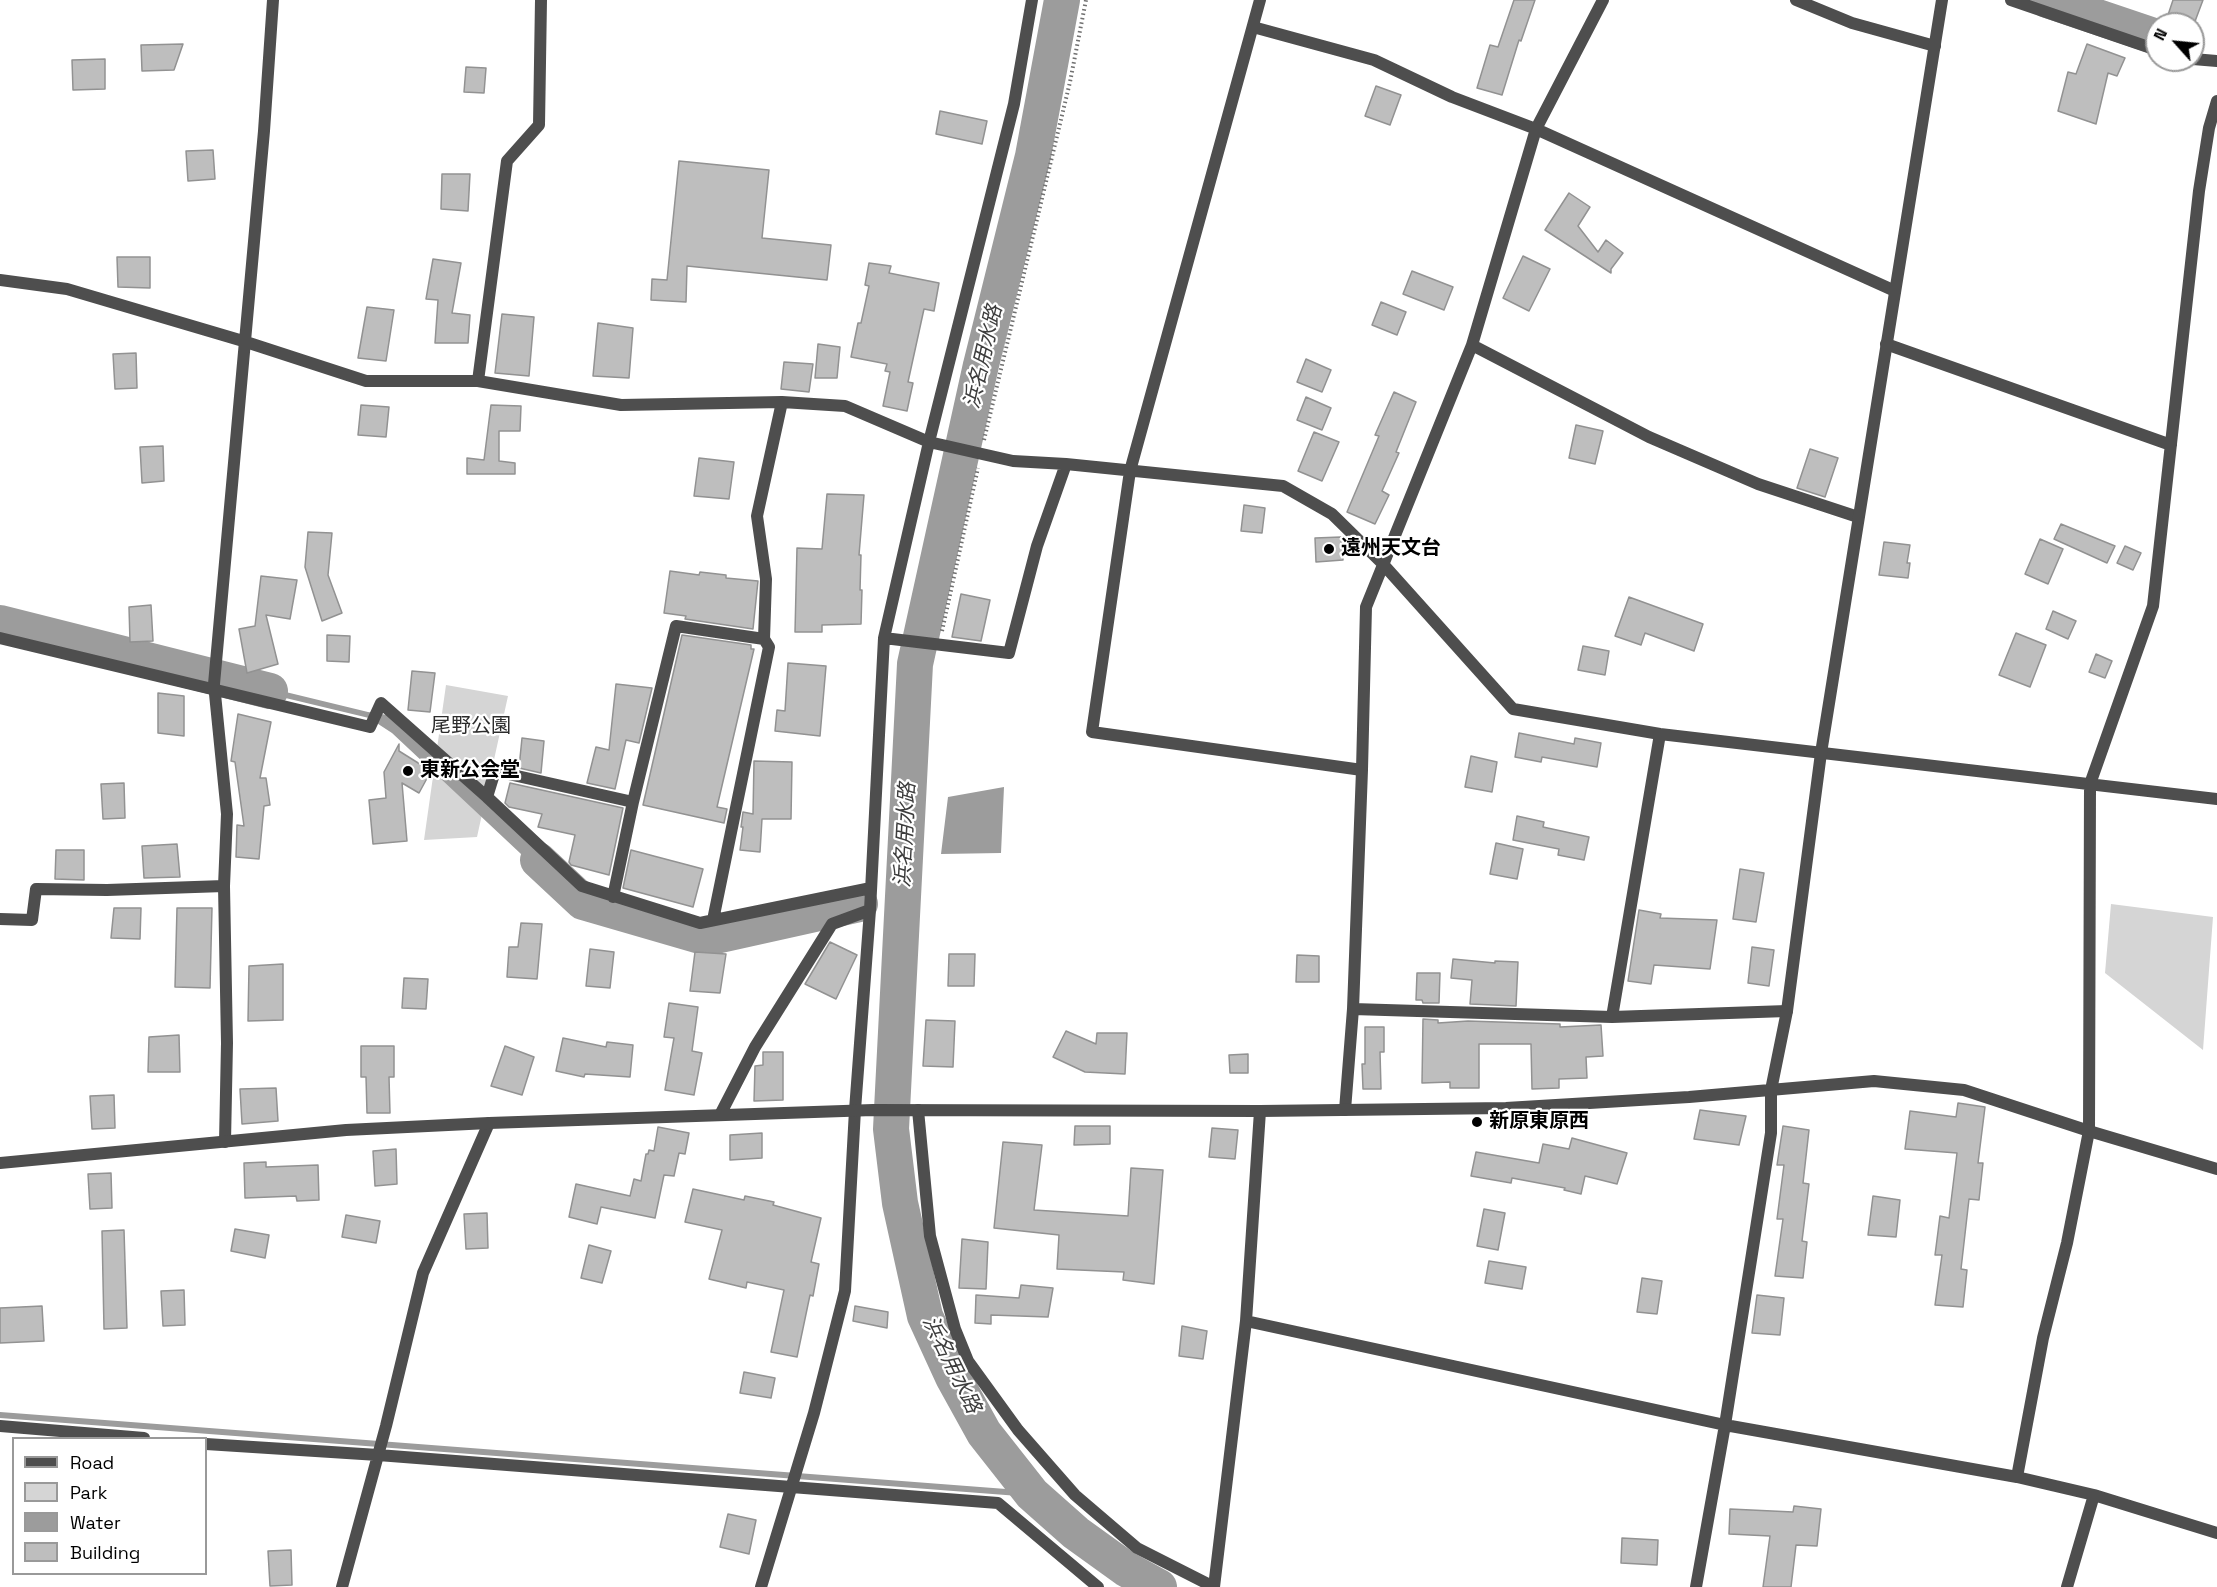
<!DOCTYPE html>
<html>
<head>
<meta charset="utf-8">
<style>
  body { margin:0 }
  #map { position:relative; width:2217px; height:1587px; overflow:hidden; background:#fff; font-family:"Space Grotesk",sans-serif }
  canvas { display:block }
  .legend { position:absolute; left:12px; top:1437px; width:195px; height:138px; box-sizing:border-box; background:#fff; border:2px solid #999; margin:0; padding:8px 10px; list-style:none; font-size:18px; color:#000 }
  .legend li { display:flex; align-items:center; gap:12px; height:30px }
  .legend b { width:30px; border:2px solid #999 }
  .north { position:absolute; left:2145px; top:12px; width:60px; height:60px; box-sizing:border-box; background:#fff; border:2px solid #999; border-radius:50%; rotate:297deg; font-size:16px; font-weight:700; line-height:24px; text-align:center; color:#000 }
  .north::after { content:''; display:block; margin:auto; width:21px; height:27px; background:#000; clip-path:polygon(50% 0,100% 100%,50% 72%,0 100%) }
</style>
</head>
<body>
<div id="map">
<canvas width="2217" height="1587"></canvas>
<ul class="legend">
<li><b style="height:8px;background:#4e4e4e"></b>Road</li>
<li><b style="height:16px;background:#d5d5d5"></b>Park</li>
<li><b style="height:16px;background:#9c9c9c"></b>Water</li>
<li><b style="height:16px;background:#bebebe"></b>Building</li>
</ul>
<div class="north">N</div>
</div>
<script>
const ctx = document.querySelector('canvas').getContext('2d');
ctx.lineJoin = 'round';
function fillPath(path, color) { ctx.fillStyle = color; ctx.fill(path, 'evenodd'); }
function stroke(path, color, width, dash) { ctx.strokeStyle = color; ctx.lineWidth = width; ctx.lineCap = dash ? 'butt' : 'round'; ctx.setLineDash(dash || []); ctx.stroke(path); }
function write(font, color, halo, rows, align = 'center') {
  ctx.font = font + ' "Space Grotesk","Noto Sans JP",sans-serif'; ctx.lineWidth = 4.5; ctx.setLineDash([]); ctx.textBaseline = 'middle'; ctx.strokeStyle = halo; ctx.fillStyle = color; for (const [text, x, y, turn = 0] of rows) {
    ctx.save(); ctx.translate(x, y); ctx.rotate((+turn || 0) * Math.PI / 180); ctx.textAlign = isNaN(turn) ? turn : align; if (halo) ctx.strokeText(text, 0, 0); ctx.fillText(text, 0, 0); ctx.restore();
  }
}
const green = new Path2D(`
  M 446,685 L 508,696 L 477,837 L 424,840 Z
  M 2111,904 L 2213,917 L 2203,1050 L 2105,973 Z`);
const water = new Path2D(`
  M 224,677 L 368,712 L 394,716 L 579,888 L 569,899 L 392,733 L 369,718 L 223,683 Z
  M 1004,787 L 1001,853 L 941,854 L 948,797 Z`);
const stream = new Path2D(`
  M 0,1415 L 1032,1494`);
const river = new Path2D(`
  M 1062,0 L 1033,156 L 981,365 L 915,664 L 891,1129 L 900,1203 L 925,1316 L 953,1377 L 984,1433 L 1032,1494 L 1076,1533 L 1126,1569 L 1159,1587
  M 2047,0 L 2157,37
  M 0,623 L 270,691
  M 538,860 L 583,902 L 707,938 L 860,904`);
const building = new Path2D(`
  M 1514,0 L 1535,0 L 1521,41 L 1519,40 L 1502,95 L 1477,88 L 1490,45 L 1498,47 Z
  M 2173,0 L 2203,0 L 2194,24 L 2165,24 Z
  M 183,44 L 174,70 L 142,71 L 141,45 Z
  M 2087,44 L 2125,58 L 2117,76 L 2108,73 L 2096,124 L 2058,111 L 2068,72 L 2076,74 Z
  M 105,59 L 105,89 L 73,90 L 72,60 Z
  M 466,67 L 486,68 L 484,93 L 464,92 Z
  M 1376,86 L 1401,95 L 1390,125 L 1365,116 Z
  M 940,111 L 987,121 L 982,144 L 936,134 Z
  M 213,150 L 215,179 L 188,181 L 186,151 Z
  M 679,161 L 769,170 L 762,238 L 831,245 L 827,280 L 687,266 L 686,302 L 651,300 L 652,279 L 667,280 Z
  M 442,174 L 470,174 L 468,211 L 441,209 Z
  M 1569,193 L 1590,207 L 1578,226 L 1598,252 L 1606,240 L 1623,253 L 1611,269 L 1611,273 L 1545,230 Z
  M 1523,256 L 1550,269 L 1529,311 L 1503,298 Z
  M 117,257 L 150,257 L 150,288 L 118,287 Z
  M 433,259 L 461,263 L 452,313 L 470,315 L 468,343 L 435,343 L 438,300 L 426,299 Z
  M 869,263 L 891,266 L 889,273 L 939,283 L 934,311 L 924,309 L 908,382 L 913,383 L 907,411 L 883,406 L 890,372 L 885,371 L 887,364 L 851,357 L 858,323 L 861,323 L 869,286 L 865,285 Z
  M 1412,271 L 1453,287 L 1444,310 L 1403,294 Z
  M 1381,302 L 1406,312 L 1397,335 L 1372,325 Z
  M 367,307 L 394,310 L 386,361 L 358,358 Z
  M 502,314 L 534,317 L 529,376 L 495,373 Z
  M 598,323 L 633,328 L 629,378 L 593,376 Z
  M 818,344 L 840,347 L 837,378 L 815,378 Z
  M 136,353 L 137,388 L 115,389 L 113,354 Z
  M 1306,359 L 1331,370 L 1322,392 L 1297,382 Z
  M 784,362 L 813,364 L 809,392 L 781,389 Z
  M 1394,392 L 1416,402 L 1396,452 L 1399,453 L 1382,491 L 1389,495 L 1375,524 L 1347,512 L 1379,436 L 1375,435 Z
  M 1306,397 L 1331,408 L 1322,430 L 1297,420 Z
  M 361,405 L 389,407 L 386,437 L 358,435 Z
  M 491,405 L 521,406 L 520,431 L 499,431 L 499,461 L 515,463 L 515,474 L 467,474 L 467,458 L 484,460 Z
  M 1576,425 L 1603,431 L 1595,464 L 1569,458 Z
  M 1314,432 L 1339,442 L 1322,481 L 1298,471 Z
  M 163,446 L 164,481 L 142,483 L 140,447 Z
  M 1810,449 L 1838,458 L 1825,497 L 1797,488 Z
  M 699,458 L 734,462 L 729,499 L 694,496 Z
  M 827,494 L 864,495 L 859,555 L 861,555 L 860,590 L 862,590 L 861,624 L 822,625 L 822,632 L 795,632 L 797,548 L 822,549 Z
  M 1244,505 L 1265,508 L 1262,533 L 1241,531 Z
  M 2061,524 L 2115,546 L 2107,563 L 2054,539 Z
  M 308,532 L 332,533 L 328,575 L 342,613 L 322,621 L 305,567 Z
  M 1341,537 L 1343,560 L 1316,562 L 1315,538 Z
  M 2040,539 L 2063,549 L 2048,584 L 2025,574 Z
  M 1884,542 L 1910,545 L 1907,563 L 1910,563 L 1908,578 L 1879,575 Z
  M 2125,546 L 2141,553 L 2133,570 L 2117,563 Z
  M 670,571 L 699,575 L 700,572 L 726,575 L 726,578 L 758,581 L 753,629 L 685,619 L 686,616 L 664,613 Z
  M 261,576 L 297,580 L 290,619 L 266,615 L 278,664 L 247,673 L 239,629 L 255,626 Z
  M 961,594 L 990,600 L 981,641 L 952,637 Z
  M 1629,597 L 1703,624 L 1694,651 L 1645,633 L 1641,645 L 1615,636 Z
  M 151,605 L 153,641 L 130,642 L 129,607 Z
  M 2053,611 L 2076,621 L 2068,639 L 2046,629 Z
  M 2016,633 L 2046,645 L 2030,687 L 1999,675 Z
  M 327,635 L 350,636 L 349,662 L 327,661 Z
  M 682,635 L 751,645 L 751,649 L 754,649 L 717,807 L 727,809 L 724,823 L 643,805 Z
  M 1583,646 L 1609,651 L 1605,675 L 1578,670 Z
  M 2096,654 L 2112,661 L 2105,678 L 2089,672 Z
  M 788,663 L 826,666 L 820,736 L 775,731 L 777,710 L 785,711 Z
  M 412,671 L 435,673 L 430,712 L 408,710 Z
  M 616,684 L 652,688 L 639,743 L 626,740 L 615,789 L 587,783 L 596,747 L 609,750 Z
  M 158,693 L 184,696 L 184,736 L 158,733 Z
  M 238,714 L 271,722 L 260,778 L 266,778 L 270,805 L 264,806 L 259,859 L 236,857 L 237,825 L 244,826 L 235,762 L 231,761 Z
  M 1519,733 L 1574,744 L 1575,738 L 1601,743 L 1597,767 L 1542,757 L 1541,762 L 1515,757 Z
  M 522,738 L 544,741 L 541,773 L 519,768 Z
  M 399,744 L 399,751 L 431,771 L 419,793 L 402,783 L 407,841 L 373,844 L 369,800 L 386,798 L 384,772 Z
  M 1471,756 L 1497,762 L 1492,792 L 1465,787 Z
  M 754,761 L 792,762 L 791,819 L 762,819 L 760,852 L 740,850 L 743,827 L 741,827 L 743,812 L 753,814 Z
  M 124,783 L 125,818 L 103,819 L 101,784 Z
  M 510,783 L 623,808 L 609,875 L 571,865 L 569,862 L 575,835 L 538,827 L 542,814 L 509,807 L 505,803 Z
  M 1517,816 L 1544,822 L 1543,827 L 1589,837 L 1584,860 L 1558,855 L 1559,849 L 1513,840 Z
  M 1496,843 L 1523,849 L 1517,879 L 1490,874 Z
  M 177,844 L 180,877 L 144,878 L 142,846 Z
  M 56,850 L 84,850 L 84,880 L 55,879 Z
  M 631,850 L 703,869 L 693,907 L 623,888 Z
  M 1740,869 L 1764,873 L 1756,922 L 1733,919 Z
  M 114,908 L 141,908 L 140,939 L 111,938 Z
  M 177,908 L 212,908 L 210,988 L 175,987 Z
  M 1639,910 L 1661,914 L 1660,918 L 1717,920 L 1710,969 L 1654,965 L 1651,984 L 1628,981 Z
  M 521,923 L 542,924 L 537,979 L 507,977 L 509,947 L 518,947 Z
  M 830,942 L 857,955 L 836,999 L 805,984 Z
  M 1752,947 L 1774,950 L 1769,986 L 1748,983 Z
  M 590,949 L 614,952 L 610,988 L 586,986 Z
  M 695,952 L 726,954 L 720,993 L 690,991 Z
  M 949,954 L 975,954 L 974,986 L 948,986 Z
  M 1297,955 L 1319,956 L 1319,982 L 1296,982 Z
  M 1453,959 L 1495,963 L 1495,961 L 1518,962 L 1516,1006 L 1470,1004 L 1472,980 L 1451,978 Z
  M 283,964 L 283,1020 L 248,1021 L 249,966 Z
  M 1417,973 L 1440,973 L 1439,1003 L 1423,1003 L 1422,1000 L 1416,1000 Z
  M 404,978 L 428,979 L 426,1009 L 402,1008 Z
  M 669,1003 L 698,1007 L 692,1051 L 702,1053 L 694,1095 L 665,1090 L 674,1038 L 664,1037 Z
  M 1423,1019 L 1438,1020 L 1438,1023 L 1468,1021 L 1560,1024 L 1560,1027 L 1601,1025 L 1603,1056 L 1586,1057 L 1587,1078 L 1559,1079 L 1559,1088 L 1532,1089 L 1531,1044 L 1479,1044 L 1479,1088 L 1450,1088 L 1450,1082 L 1422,1083 Z
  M 926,1020 L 955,1021 L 953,1067 L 923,1066 Z
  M 1365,1027 L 1384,1027 L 1384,1052 L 1380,1052 L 1381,1089 L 1363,1089 L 1362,1064 L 1365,1064 Z
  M 1066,1031 L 1096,1044 L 1097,1033 L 1127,1033 L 1125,1074 L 1085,1072 L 1053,1057 Z
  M 179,1035 L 180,1072 L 148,1072 L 149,1037 Z
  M 563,1038 L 606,1047 L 607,1042 L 633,1045 L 630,1077 L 585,1074 L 584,1077 L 556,1071 Z
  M 361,1046 L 394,1046 L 394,1077 L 389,1077 L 390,1113 L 367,1113 L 366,1077 L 361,1077 Z
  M 505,1046 L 534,1057 L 522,1095 L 491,1086 Z
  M 763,1052 L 783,1052 L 783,1100 L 754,1101 L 755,1066 L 763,1065 Z
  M 1248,1054 L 1248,1073 L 1230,1073 L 1229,1055 Z
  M 276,1088 L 278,1121 L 242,1124 L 240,1089 Z
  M 114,1095 L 115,1128 L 92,1129 L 90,1096 Z
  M 1958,1103 L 1985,1107 L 1978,1163 L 1983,1163 L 1979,1200 L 1969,1199 L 1961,1269 L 1967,1270 L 1963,1307 L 1935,1305 L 1942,1255 L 1935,1255 L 1940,1216 L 1949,1218 L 1957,1153 L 1905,1149 L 1910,1111 L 1956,1117 Z
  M 1700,1110 L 1746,1116 L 1739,1145 L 1694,1139 Z
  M 1075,1126 L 1110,1126 L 1110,1144 L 1074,1145 Z
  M 1783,1126 L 1809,1130 L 1803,1183 L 1809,1184 L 1802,1241 L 1807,1242 L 1803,1278 L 1775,1276 L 1783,1219 L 1777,1219 L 1784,1165 L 1777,1165 Z
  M 658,1127 L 689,1133 L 685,1154 L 679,1153 L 674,1176 L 664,1175 L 655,1218 L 601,1207 L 597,1224 L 569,1217 L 576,1184 L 630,1196 L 634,1179 L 641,1181 L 646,1154 L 648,1154 L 649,1150 L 654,1151 Z
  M 1212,1128 L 1238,1130 L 1235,1159 L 1209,1157 Z
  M 762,1133 L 762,1158 L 730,1160 L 730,1135 Z
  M 1572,1138 L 1627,1153 L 1617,1184 L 1585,1176 L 1581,1194 L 1564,1190 L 1565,1188 L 1512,1178 L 1511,1183 L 1471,1176 L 1476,1152 L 1539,1163 L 1543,1144 L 1569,1149 Z
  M 1003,1142 L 1042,1145 L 1034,1210 L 1128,1216 L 1131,1168 L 1163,1170 L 1154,1284 L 1123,1280 L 1124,1272 L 1057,1269 L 1059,1235 L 994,1228 Z
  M 396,1149 L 397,1184 L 375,1186 L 373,1151 Z
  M 266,1162 L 266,1167 L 318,1165 L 319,1200 L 297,1201 L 296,1196 L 245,1198 L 244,1163 Z
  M 111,1173 L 112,1208 L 90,1209 L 88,1174 Z
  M 693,1189 L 744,1200 L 745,1196 L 774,1202 L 773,1205 L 821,1218 L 811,1262 L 819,1264 L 813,1296 L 810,1295 L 797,1357 L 771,1352 L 784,1290 L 747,1282 L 746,1288 L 709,1279 L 722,1230 L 685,1222 Z
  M 1873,1196 L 1900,1200 L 1896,1237 L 1868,1235 Z
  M 1484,1209 L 1505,1213 L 1498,1250 L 1477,1246 Z
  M 487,1213 L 488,1248 L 466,1249 L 464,1214 Z
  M 346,1215 L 380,1221 L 376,1243 L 342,1237 Z
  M 235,1229 L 269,1235 L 265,1258 L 231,1251 Z
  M 124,1230 L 127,1328 L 104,1329 L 102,1231 Z
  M 962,1239 L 988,1242 L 986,1289 L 959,1288 Z
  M 589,1245 L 611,1251 L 602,1283 L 581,1278 Z
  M 1489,1261 L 1526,1267 L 1522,1289 L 1485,1283 Z
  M 1642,1278 L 1662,1281 L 1657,1314 L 1637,1312 Z
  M 1021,1285 L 1053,1288 L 1048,1317 L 991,1315 L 991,1324 L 975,1323 L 976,1295 L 1019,1298 Z
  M 184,1290 L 185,1325 L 163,1326 L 161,1291 Z
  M 1757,1295 L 1784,1298 L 1780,1335 L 1752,1333 Z
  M 42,1306 L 44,1341 L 0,1343 L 0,1308 Z
  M 855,1306 L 888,1312 L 887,1328 L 853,1321 Z
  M 1182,1326 L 1207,1331 L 1203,1359 L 1179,1356 Z
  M 744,1372 L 775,1378 L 771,1398 L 740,1393 Z
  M 1794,1506 L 1821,1509 L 1817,1546 L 1796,1545 L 1791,1587 L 1763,1587 L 1770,1536 L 1729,1534 L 1730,1509 L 1793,1512 Z
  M 728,1514 L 756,1520 L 749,1554 L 720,1547 Z
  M 1622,1538 L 1658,1540 L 1657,1565 L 1621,1563 Z
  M 291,1550 L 292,1585 L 270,1586 L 268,1551 Z`);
const path = new Path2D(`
  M 984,440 L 1070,82 L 1086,0
  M 942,631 L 978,468`);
const minor = new Path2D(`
  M 1260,0 L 1130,471 L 1092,732 L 1362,770
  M 1796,0 L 1852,23 L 1935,46
  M 2011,0 L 2157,50
  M 1253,27 L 1374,60 L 1452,97 L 1536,129 L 1895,291
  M 2193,59 L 2217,61
  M 0,280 L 67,289 L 243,341 L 366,381 L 478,381 L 621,405 L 782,402 L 845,406 L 929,442 L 1013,461 L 1066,464 L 1283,486 L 1332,514 L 1382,563 L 1513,709 L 1660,734 L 2217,799
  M 1886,344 L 2171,445
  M 1472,345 L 1649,437 L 1758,484 L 1858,517
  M 478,381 L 507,161 L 539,125 L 541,0
  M 0,638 L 370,727 L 381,703 L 487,797 L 582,886 L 700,923 L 871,888
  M 884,638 L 1009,653 L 1037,546 L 1066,464
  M 764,639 L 766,579 L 757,516 L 782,402
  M 487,797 L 495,771 L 633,802
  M 613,897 L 633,802 L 676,626 L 764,639 L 769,647 L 713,920
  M 0,919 L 32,920 L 36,889 L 107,890 L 224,886
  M 1353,1009 L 1612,1017 L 1787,1011
  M 1612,1017 L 1660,734
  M 918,1110 L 930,1236 L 955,1329 L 968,1361 L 1018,1430 L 1075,1495 L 1137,1548 L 1214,1587
  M 1345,1110 L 1353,1009 L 1362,770 L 1366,607 L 1472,345 L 1536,129 L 1603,0
  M 720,1115 L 755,1047 L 832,924 L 870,910
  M 225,1142 L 227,1043 L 224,886 L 227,814 L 214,684 L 264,131 L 273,0
  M 1246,1321 L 1725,1425 L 2017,1477 L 2094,1495 L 2217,1533
  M 0,1426 L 144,1438
  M 206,1444 L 378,1455 L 998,1503 L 1098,1587
  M 2017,1477 L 2043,1338 L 2067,1243 L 2089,1131 L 2090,784 L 2153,606 L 2199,191 L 2209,128 L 2217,101
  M 342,1587 L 386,1426 L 423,1273 L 489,1123
  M 761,1587 L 814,1413 L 845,1291 L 855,1110 L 870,910 L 884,638 L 929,442 L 1014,104 L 1032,0
  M 1214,1587 L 1246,1321 L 1260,1111
  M 1696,1587 L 1725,1425 L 1771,1133 L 1771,1090
  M 2067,1587 L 2094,1495`);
const tertiary = new Path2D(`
  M 1771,1090 L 1787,1011 L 1821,753 L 1942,0
  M 0,1163 L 346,1130 L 489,1123 L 873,1110 L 1260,1111 L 1506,1108 L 1689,1097 L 1874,1081 L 1964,1090 L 2089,1131 L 2217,1169`);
const markers = [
  [1329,549,6,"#000"],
  [408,771,6,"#000"],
  [1477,1122,6,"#000"]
];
const poiNames = [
  ["遠州天文台",1341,549],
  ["東新公会堂",420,771],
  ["新原東原西",1489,1122]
];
const parkNames = [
  ["尾野公園",471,727]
];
const waterNames = [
  ["浜名用水路",984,357,-77],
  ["浜名用水路",906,835,-87],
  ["浜名用水路",951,1365,64]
];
fillPath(green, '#d5d5d5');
fillPath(water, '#9c9c9c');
stroke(stream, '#9c9c9c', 6);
stroke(river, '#9c9c9c', 36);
fillPath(building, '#bebebe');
stroke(building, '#929292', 1.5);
stroke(path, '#707070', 4, [1.5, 3]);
stroke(minor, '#4e4e4e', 12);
stroke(tertiary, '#4e4e4e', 12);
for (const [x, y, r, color] of markers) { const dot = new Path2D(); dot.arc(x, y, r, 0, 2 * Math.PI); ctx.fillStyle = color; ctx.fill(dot); stroke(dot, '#fff', 2); }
write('bold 20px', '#000', '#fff', poiNames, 'left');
write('20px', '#2c2c2c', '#fff', parkNames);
write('italic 21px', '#3d3d3d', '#fff', waterNames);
</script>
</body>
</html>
